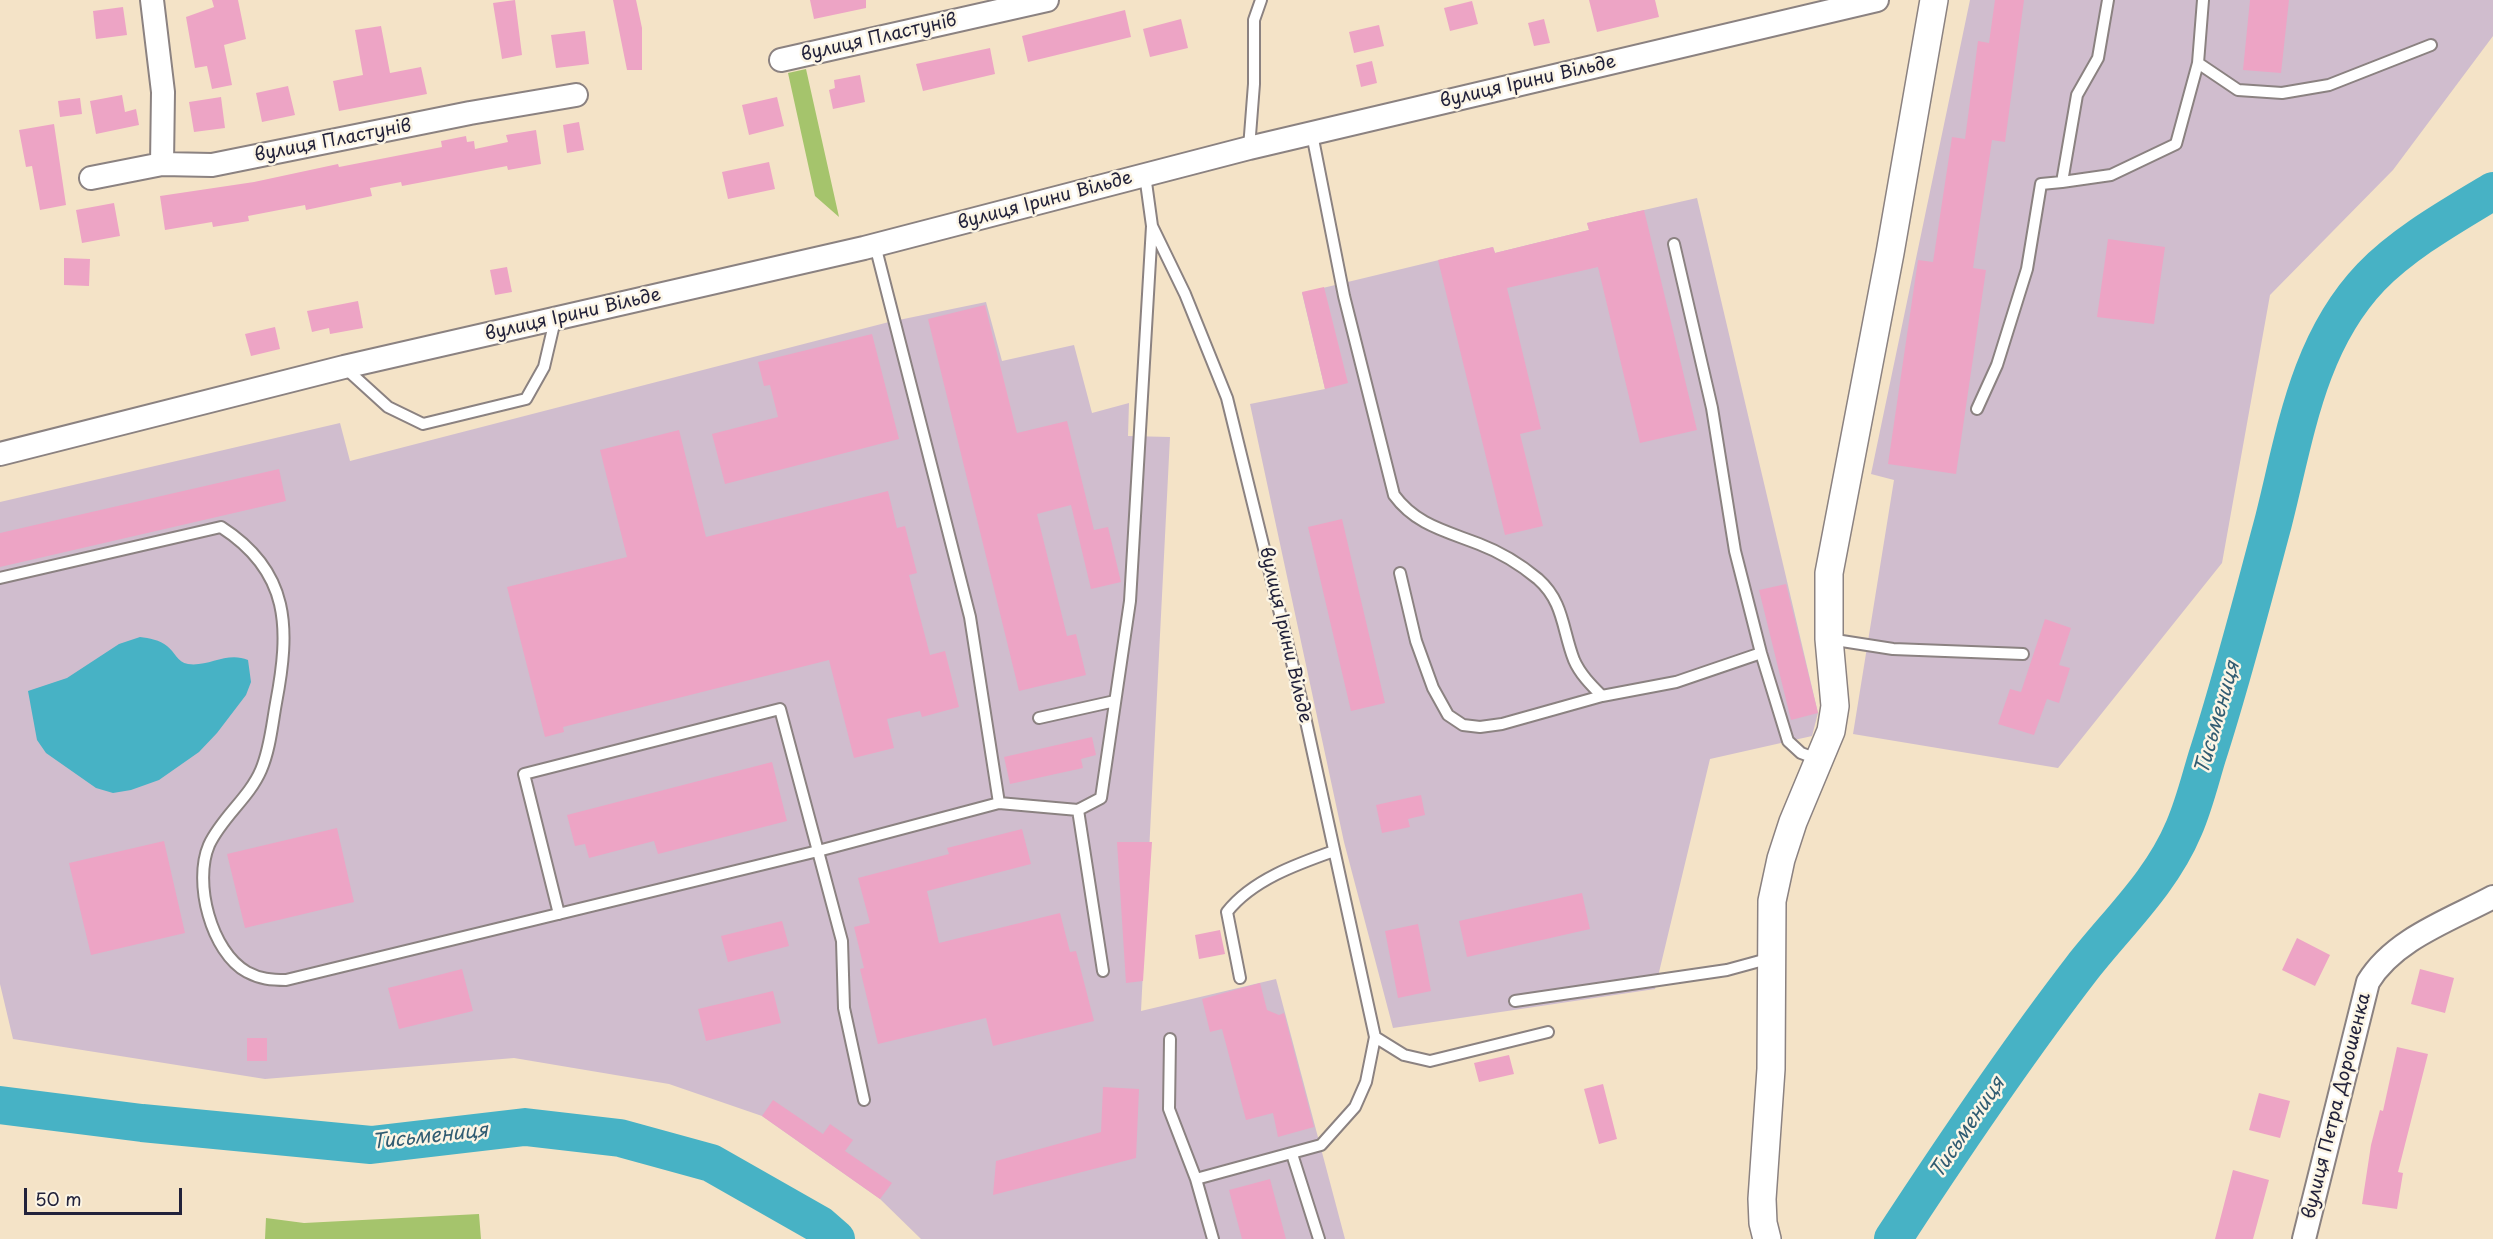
<!DOCTYPE html>
<html>
<head>
<meta charset="utf-8">
<style>
  body { margin:0 }
  #map { position:relative; width:2493px; height:1239px; overflow:hidden; background:#f4e3c7; font-family:"Playpen Sans",sans-serif }
  canvas { display:block }
  .scale { position:absolute; left:24px; top:1188px; width:158px; height:27px; box-sizing:border-box; border:3px solid #22223b; border-top:0; padding-left:8px; font-size:18px; line-height:21px; white-space:nowrap; color:#22223b; -webkit-text-stroke:4px #fcf5e5; paint-order:stroke }
</style>
</head>
<body>
<div id="map">
<canvas width="2493" height="1239"></canvas>
<div class="scale">50 m</div>
</div>
<script>
const ctx = document.querySelector('canvas').getContext('2d');
ctx.lineJoin = 'round';
function fillPath(path, color) { ctx.fillStyle = color; ctx.fill(path, 'evenodd'); }
function stroke(path, color, width, dash) { ctx.strokeStyle = color; ctx.lineWidth = width; ctx.lineCap = dash ? 'butt' : 'round'; ctx.setLineDash(dash || []); ctx.stroke(path); }
function write(font, color, halo, rows, align = 'center') {
  ctx.font = font + ' "Playpen Sans",sans-serif'; ctx.lineWidth = 5; ctx.setLineDash([]); ctx.textBaseline = 'middle'; ctx.strokeStyle = halo; ctx.fillStyle = color; for (const [text, x, y, turn = 0] of rows) {
    ctx.save(); ctx.translate(x, y); ctx.rotate((+turn || 0) * Math.PI / 180); ctx.textAlign = isNaN(turn) ? turn : align; if (halo) ctx.strokeText(text, 0, 0); ctx.fillText(text, 0, 0); ctx.restore();
  }
}
const industrial = new Path2D(`
  M 1970,0 L 2493,0 L 2493,36 L 2393,170 L 2270,295 L 2222,563 L 2058,768 L 1853,734 L 1894,480 L 1871,474 Z
  M 1697,198 L 1818,713 L 1812,736 L 1710,759 L 1655,989 L 1393,1028 L 1344,842 L 1250,404 L 1325,389 L 1302,293 L 1493,247 L 1495,253 L 1589,230 L 1587,223 Z
  M 986,302 L 1002,361 L 1074,345 L 1092,413 L 1129,403 L 1128,436 L 1170,437 L 1141,1011 L 1276,979 L 1345,1239 L 921,1239 L 880,1199 L 762,1116 L 669,1084 L 514,1058 L 265,1079 L 13,1039 L 0,984 L 0,502 L 340,423 L 350,461 L 889,322 Z`);
const green = new Path2D(`
  M 806,69 L 839,217 L 815,196 L 788,73 Z
  M 479,1214 L 481,1239 L 265,1239 L 266,1218 L 304,1223 Z`);
const water = new Path2D(`
  M 140,637 C 149,638 160,640 167,646 C 175,652 177,662 188,664 C 209,667 227,651 248,660 L 251,682 L 246,695 L 217,733 L 199,752 L 159,780 L 131,790 L 113,793 L 96,788 L 46,753 L 37,740 L 28,691 L 67,678 L 119,644 Z`);
const river = new Path2D(`
  M 0,1105 L 142,1123 L 371,1145 L 525,1127 L 620,1138 L 711,1163 L 820,1225 L 836,1239
  M 1893,1239 C 1953,1147 2015,1055 2082,968 C 2118,922 2161,883 2184,828 C 2194,805 2200,780 2207,757 C 2232,680 2252,601 2273,523 C 2295,437 2307,344 2371,277 C 2405,242 2452,216 2493,191`);
const building = new Path2D(`
  M 212,0 L 238,0 L 246,39 L 224,45 L 232,85 L 212,89 L 207,66 L 195,68 L 186,17 L 214,7 Z
  M 515,0 L 522,55 L 502,59 L 493,3 Z
  M 613,0 L 636,0 L 642,28 L 642,70 L 627,70 Z
  M 810,0 L 866,0 L 866,8 L 814,19 Z
  M 1589,0 L 1655,0 L 1659,17 L 1597,32 Z
  M 1995,0 L 2024,0 L 2005,142 L 1992,140 L 1973,268 L 1986,270 L 1956,474 L 1888,464 L 1918,260 L 1933,262 L 1952,137 L 1965,139 L 1978,41 L 1989,43 Z
  M 2250,0 L 2289,0 L 2281,73 L 2243,70 Z
  M 1472,1 L 1478,24 L 1450,31 L 1444,8 Z
  M 123,7 L 127,35 L 96,39 L 93,11 Z
  M 1125,10 L 1131,37 L 1028,62 L 1022,36 Z
  M 1181,19 L 1188,48 L 1150,57 L 1143,29 Z
  M 1544,19 L 1550,43 L 1534,46 L 1528,23 Z
  M 1379,25 L 1384,46 L 1354,53 L 1349,32 Z
  M 381,26 L 390,73 L 421,67 L 427,94 L 339,111 L 333,81 L 363,75 L 355,30 Z
  M 585,31 L 589,64 L 556,68 L 551,35 Z
  M 990,48 L 995,74 L 923,91 L 916,64 Z
  M 1372,61 L 1377,83 L 1361,87 L 1356,65 Z
  M 860,75 L 865,102 L 833,109 L 829,90 L 835,88 L 834,80 Z
  M 288,86 L 295,115 L 262,122 L 256,93 Z
  M 122,95 L 125,112 L 136,109 L 139,125 L 96,134 L 90,101 Z
  M 221,97 L 225,128 L 194,132 L 189,102 Z
  M 777,97 L 784,126 L 749,135 L 742,105 Z
  M 80,98 L 82,114 L 60,117 L 58,101 Z
  M 579,122 L 584,150 L 567,153 L 563,125 Z
  M 54,124 L 66,205 L 40,210 L 32,166 L 26,167 L 19,130 Z
  M 536,130 L 541,164 L 508,170 L 507,166 L 402,186 L 401,182 L 370,188 L 372,196 L 306,210 L 305,205 L 248,216 L 249,221 L 213,227 L 212,222 L 165,230 L 160,196 L 254,182 L 338,164 L 339,167 L 442,147 L 441,141 L 466,136 L 467,142 L 474,141 L 475,149 L 508,142 L 506,135 Z
  M 769,162 L 775,189 L 728,199 L 722,172 Z
  M 114,203 L 120,236 L 82,243 L 76,210 Z
  M 1644,210 L 1697,430 L 1640,443 L 1598,267 L 1507,288 L 1541,429 L 1520,434 L 1543,526 L 1505,535 L 1438,260 L 1493,247 L 1495,253 L 1589,230 L 1587,223 Z
  M 2108,239 L 2165,247 L 2154,324 L 2097,317 Z
  M 64,258 L 90,259 L 89,286 L 64,285 Z
  M 507,267 L 512,292 L 495,295 L 490,270 Z
  M 1324,287 L 1348,383 L 1325,389 L 1302,292 Z
  M 358,301 L 363,328 L 330,334 L 329,328 L 312,332 L 307,311 Z
  M 985,305 L 1017,433 L 1067,421 L 1094,530 L 1108,527 L 1121,582 L 1091,589 L 1071,505 L 1037,514 L 1067,636 L 1076,634 L 1086,675 L 1019,691 L 928,319 Z
  M 275,327 L 280,349 L 251,356 L 245,334 Z
  M 872,334 L 899,439 L 725,484 L 712,434 L 778,417 L 770,385 L 764,386 L 758,362 Z
  M 679,430 L 706,537 L 888,491 L 897,528 L 905,526 L 917,573 L 909,575 L 930,655 L 945,651 L 959,707 L 922,717 L 920,711 L 887,719 L 894,748 L 854,758 L 829,660 L 563,727 L 564,732 L 545,737 L 507,587 L 627,557 L 600,450 Z
  M 279,469 L 286,501 L 0,567 L 0,533 Z
  M 1342,519 L 1385,703 L 1351,711 L 1308,527 Z
  M 1786,584 L 1818,713 L 1791,720 L 1759,590 Z
  M 2045,619 L 2071,628 L 2059,665 L 2070,668 L 2059,703 L 2047,699 L 2034,735 L 1998,724 L 2010,689 L 2021,692 Z
  M 1092,737 L 1096,755 L 1081,759 L 1083,768 L 1010,784 L 1004,757 Z
  M 772,762 L 787,821 L 658,854 L 654,841 L 589,858 L 585,844 L 575,846 L 567,815 Z
  M 1421,795 L 1425,815 L 1408,819 L 1410,827 L 1382,833 L 1376,805 Z
  M 337,828 L 354,902 L 245,928 L 227,854 Z
  M 1022,829 L 1031,864 L 927,891 L 939,943 L 1060,913 L 1070,952 L 1076,951 L 1094,1021 L 993,1046 L 986,1018 L 878,1044 L 860,969 L 864,968 L 854,927 L 870,923 L 858,878 L 949,854 L 947,848 Z
  M 164,841 L 185,933 L 91,955 L 69,863 Z
  M 1117,842 L 1152,842 L 1143,981 L 1126,983 Z
  M 1582,893 L 1590,929 L 1467,957 L 1459,921 Z
  M 782,921 L 789,946 L 728,962 L 721,936 Z
  M 1418,924 L 1431,991 L 1398,998 L 1385,931 Z
  M 1220,930 L 1225,954 L 1199,959 L 1195,935 Z
  M 2297,938 L 2330,955 L 2315,986 L 2282,970 Z
  M 462,969 L 473,1011 L 399,1029 L 388,988 Z
  M 2420,969 L 2454,978 L 2445,1013 L 2411,1004 Z
  M 1260,983 L 1267,1010 L 1279,1015 L 1284,1013 L 1314,1127 L 1278,1137 L 1273,1113 L 1246,1120 L 1222,1029 L 1210,1032 L 1202,999 Z
  M 773,991 L 781,1023 L 706,1041 L 698,1009 Z
  M 247,1038 L 267,1038 L 267,1061 L 247,1061 Z
  M 2397,1047 L 2428,1054 L 2398,1172 L 2403,1173 L 2397,1209 L 2362,1204 L 2371,1145 L 2380,1110 L 2383,1111 Z
  M 1509,1055 L 1514,1074 L 1479,1082 L 1474,1063 Z
  M 1603,1084 L 1617,1139 L 1599,1144 L 1584,1089 Z
  M 1103,1087 L 1139,1089 L 1136,1158 L 993,1195 L 996,1161 L 1101,1132 Z
  M 2259,1093 L 2290,1101 L 2280,1138 L 2249,1130 Z
  M 773,1100 L 823,1134 L 830,1124 L 853,1140 L 845,1151 L 892,1183 L 880,1199 L 762,1116 Z
  M 2233,1170 L 2269,1180 L 2253,1239 L 2215,1239 Z
  M 1270,1179 L 1286,1239 L 1242,1239 L 1229,1190 Z`);
const service = new Path2D(`
  M 2198,63 L 2238,90 L 2282,93 L 2329,85 L 2431,45
  M 1312,134 L 1344,296 L 1394,495 C 1416,525 1446,531 1479,544 C 1500,552 1520,564 1538,579 C 1564,602 1562,629 1574,660 C 1580,674 1591,685 1602,696
  M 1249,148 L 1254,84 L 1254,20 L 1261,0
  M 1145,175 L 1152,226 L 1185,294 L 1227,398 L 1302,703 L 1375,1037 L 1366,1082 L 1355,1107 L 1321,1145 L 1196,1179
  M 2062,182 L 2111,175 L 2176,144 L 2198,63 L 2203,0
  M 1674,244 L 1712,408 L 1735,551 L 1761,653 L 1788,741 L 1801,753 L 1820,760
  M 875,245 L 970,617 L 999,803 L 1078,810 L 1101,798 L 1130,601 L 1152,226
  M 344,367 L 388,407 L 423,424 L 526,399 L 544,367 L 555,320
  M 1977,409 L 1997,365 L 2027,269 L 2041,184 L 2062,182 L 2077,95 L 2098,58 L 2108,0
  M 1400,573 L 1416,641 L 1433,688 L 1448,715 L 1463,725 L 1480,727 L 1502,724 L 1602,696 L 1676,682 L 1761,653
  M 0,578 L 221,527 C 291,572 290,629 276,703 C 272,725 270,749 261,770 C 249,798 222,817 209,845 C 193,882 211,952 247,972 C 260,979 271,980 286,980 L 818,851 L 999,803
  M 1829,639 L 1893,649 L 2023,654
  M 1039,718 L 1115,701
  M 1078,810 L 1103,971
  M 559,914 L 524,774 L 780,709 L 842,941 L 844,1008 L 864,1100
  M 1240,978 L 1227,912 C 1252,880 1297,864 1334,851
  M 1515,1001 L 1727,970 L 1771,958
  M 1375,1037 L 1404,1055 L 1430,1061 L 1548,1032
  M 1170,1039 L 1169,1109 L 1196,1179 L 1213,1239
  M 1292,1154 L 1319,1239`);
const minor = new Path2D(`
  M 152,0 L 163,92 L 162,164
  M 781,60 L 1047,0
  M 91,178 L 162,164 L 212,165 L 470,113 L 576,95
  M 0,454 L 344,367 L 864,248 L 1249,148 L 1877,0
  M 2304,1239 L 2368,982 C 2394,939 2450,920 2493,897`);
const tertiary = new Path2D(`
  M 1767,1239 L 1763,1223 L 1762,1199 L 1771,1069 L 1772,901 L 1781,859 L 1793,822 L 1831,731 L 1835,706 L 1829,639 L 1829,573 L 1890,253 L 1934,0`);
const streetNames = [
  ["вулиця Пластунів",879,38,-13],
  ["вулиця Ірини Вільде",1528,82,-13],
  ["вулиця Пластунів",333,141,-11],
  ["вулиця Ірини Вільде",1045,201,-15],
  ["вулиця Ірини Вільде",573,315,-13],
  ["вулиця Ірини Вільде",1285,635,77],
  ["вулиця Петра Дорошенка",2337,1106,-76]
];
const waterNames = [
  ["Тисьмениця",2218,718,-74],
  ["Тисьмениця",1968,1128,-56],
  ["Тисьмениця",430,1137,-6]
];
fillPath(industrial, '#d0bdce');
fillPath(green, '#a5c46c');
fillPath(water, '#47b2c5');
stroke(river, '#47b2c5', 38);
fillPath(building, '#eda4c5');
stroke(service, '#8b8281', 14);
stroke(minor, '#8b8281', 26);
stroke(tertiary, '#8b8281', 30);
stroke(service, '#fff', 10);
stroke(minor, '#fff', 22);
stroke(tertiary, '#fff', 27);
write('18px', '#22223b', '#fcf5e5', streetNames);
write('italic 20px', '#315c72', '#fcf5e5', waterNames);
</script>
</body>
</html>
